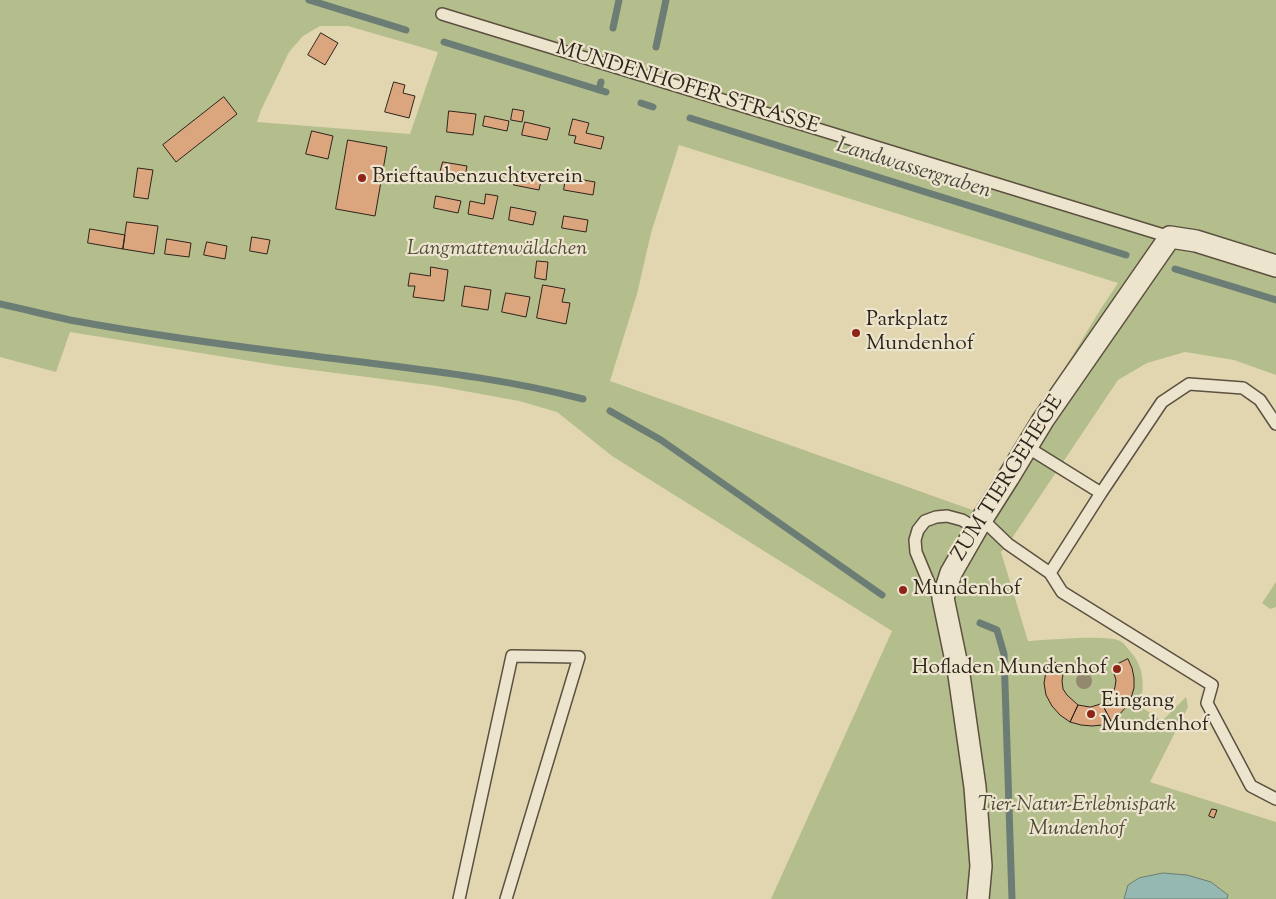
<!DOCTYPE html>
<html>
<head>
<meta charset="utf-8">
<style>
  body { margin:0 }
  canvas { display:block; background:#e2d6b1 }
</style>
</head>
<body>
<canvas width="1276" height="899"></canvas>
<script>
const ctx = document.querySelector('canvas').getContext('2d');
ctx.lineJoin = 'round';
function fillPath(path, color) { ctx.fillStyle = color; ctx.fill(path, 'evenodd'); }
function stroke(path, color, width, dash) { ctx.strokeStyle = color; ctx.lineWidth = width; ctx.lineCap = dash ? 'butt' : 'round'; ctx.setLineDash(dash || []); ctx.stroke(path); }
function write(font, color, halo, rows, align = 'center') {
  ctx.font = font + ' "Sorts Mill Goudy",serif'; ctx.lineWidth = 4.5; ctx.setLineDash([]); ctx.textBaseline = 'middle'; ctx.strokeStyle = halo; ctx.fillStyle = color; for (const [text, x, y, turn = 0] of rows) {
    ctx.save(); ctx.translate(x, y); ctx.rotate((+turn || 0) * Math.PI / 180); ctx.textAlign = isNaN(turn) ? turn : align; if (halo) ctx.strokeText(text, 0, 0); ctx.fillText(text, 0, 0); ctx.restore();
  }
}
const green = new Path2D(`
  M 0,0 L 1276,0 L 1276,375 L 1234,360 L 1185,352 L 1147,363 L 1118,380 L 1008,544 L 1001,552 L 1028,641 C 1044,640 1109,634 1120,641 C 1123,642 1126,646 1128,649 C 1144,665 1145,684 1140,706 L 1162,721 L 1186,697 L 1188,707 L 1150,782 L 1276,822 L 1276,899 L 771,899 L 892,631 L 612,456 L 557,412 L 519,401 L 437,386 L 281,366 L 70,332 L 56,372 L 0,357 ZM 320,26 L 348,26 L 438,52 L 410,134 L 257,122 L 261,110 L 289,52 L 303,36 ZM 679,145 L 1118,283 L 1100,310 L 978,512 L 610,381 L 637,294 L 651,233 Z
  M 1276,582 L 1276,607 L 1270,609 L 1262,603 Z`);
const water = new Path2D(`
  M 1163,873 L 1187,875 L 1211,882 L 1228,895 L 1227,899 L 1124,899 L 1128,885 L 1139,878 Z`);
const stream = new Path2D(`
  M 309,0 L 406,30
  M 613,28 L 619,0
  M 444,42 L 606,92
  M 656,47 L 666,0
  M 599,90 L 601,82
  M 641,103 L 653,107
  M 690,118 L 1126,255
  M 1175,269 L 1276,300
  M 0,304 C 23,309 47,315 70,320 C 151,335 232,346 314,356 C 404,368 495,376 583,399
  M 610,411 L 661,440 L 882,595
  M 980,623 L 997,630 L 1004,654 L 1012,899`);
const building = new Path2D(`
  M 321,33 L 338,43 L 325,65 L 308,55 Z
  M 394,82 L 405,85 L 403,93 L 415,96 L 409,118 L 385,112 Z
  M 224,97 L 237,114 L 176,162 L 163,145 Z
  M 513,109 L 524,111 L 522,122 L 511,120 Z
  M 449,111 L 476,114 L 473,135 L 447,132 Z
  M 485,116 L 509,121 L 507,131 L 483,126 Z
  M 573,119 L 589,123 L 586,133 L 604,137 L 601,149 L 574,143 L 576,136 L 569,135 Z
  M 525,122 L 550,128 L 547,140 L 522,135 Z
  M 312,131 L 333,136 L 328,159 L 306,154 Z
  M 348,140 L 387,147 L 375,216 L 336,209 Z
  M 443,162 L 467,166 L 465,177 L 440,173 Z
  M 138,168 L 153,170 L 148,199 L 134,197 Z
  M 517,172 L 542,177 L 539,190 L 514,185 Z
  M 566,177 L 595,182 L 593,195 L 564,190 Z
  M 486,194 L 498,196 L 493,219 L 468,214 L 470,201 L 484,204 Z
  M 436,196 L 461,201 L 458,213 L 434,208 Z
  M 511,207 L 536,212 L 533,225 L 509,220 Z
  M 564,216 L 588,220 L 586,232 L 562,228 Z
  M 127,222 L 158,226 L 154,254 L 123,249 Z
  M 90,229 L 125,235 L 123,249 L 88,243 Z
  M 252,237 L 270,240 L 267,254 L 250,251 Z
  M 167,239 L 191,243 L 189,257 L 165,254 Z
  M 207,242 L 227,246 L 225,259 L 204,255 Z
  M 537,261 L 548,262 L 546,280 L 535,278 Z
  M 431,267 L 448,270 L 444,301 L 413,297 L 415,286 L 408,286 L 410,273 L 430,276 Z
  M 543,285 L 565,289 L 562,302 L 570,303 L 566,324 L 537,318 Z
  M 465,286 L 491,290 L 488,310 L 462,306 Z
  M 506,293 L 530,297 L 526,317 L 502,312 Z
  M 1128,659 L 1132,668 L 1134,678 L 1134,688 L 1131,698 L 1126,707 L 1119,715 L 1111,721 L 1102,704 L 1108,699 L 1113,693 L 1115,687 L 1116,680 L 1112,667 Z
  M 1050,660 L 1066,668 L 1063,674 L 1062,681 L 1063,689 L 1067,695 L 1078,705 L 1070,722 L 1060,715 L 1052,706 L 1046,695 L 1044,683 L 1046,672 Z
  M 1102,704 L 1111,721 L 1102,725 L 1092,726 L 1081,725 L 1070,722 L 1078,705 L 1090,707 Z
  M 1212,809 L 1217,810 L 1214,818 L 1209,816 Z`);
const service = new Path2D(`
  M 442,14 L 1170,237
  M 1276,424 L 1260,400 L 1243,388 L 1189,384 L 1162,402 L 1101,493 L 1050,573 L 1062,592 L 1212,685 L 1207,703 L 1251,786 L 1276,799
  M 1027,447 L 1101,493
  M 982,519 L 1008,544 L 1050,573
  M 943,598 L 931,588 L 916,552 L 915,540 L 918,530 L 925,521 L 936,517 L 947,516 L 962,520 L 977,529
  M 459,899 L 512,656 L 579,657 L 506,899`);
const minor = new Path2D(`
  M 978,899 L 981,866 L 975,787 L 959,675 L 943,598 L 951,573 L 982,519 L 1008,478 L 1043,420 L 1170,237 L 1196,241 L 1276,266`);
const trees = [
  [1084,681]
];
const markers = [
  [362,178,5,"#8f2418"],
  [856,333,5,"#8f2418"],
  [903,590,5,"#8f2418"],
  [1117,669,5,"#8f2418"],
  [1091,714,5,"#8f2418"]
];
const streetNames = [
  ["MUNDENHOFER STRASSE",687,89,17],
  ["ZUM TIERGEHEGE",1009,479,-58]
];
const poiNames = [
  ["Brieftaubenzuchtverein",372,178],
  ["Parkplatz",866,321],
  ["Mundenhof",866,345],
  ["Mundenhof",913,590],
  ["Hofladen Mundenhof",1107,669,"right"],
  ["Eingang",1101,702],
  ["Mundenhof",1101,726]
];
const parkNames = [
  ["Langmattenwäldchen",497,250],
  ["Tier-Natur-Erlebnispark",1077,806],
  ["Mundenhof",1077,830]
];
const waterNames = [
  ["Landwassergraben",913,170,17]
];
fillPath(green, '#b3be8c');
fillPath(water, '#95b9b0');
stroke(water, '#6c7d75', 1);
stroke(stream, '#6c7d75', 7);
fillPath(building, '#dba57e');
stroke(building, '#2f241c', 1);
stroke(service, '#5c5041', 14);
stroke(minor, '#5c5041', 24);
stroke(service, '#ece4cc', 11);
stroke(minor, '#ece4cc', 21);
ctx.fillStyle = '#92896e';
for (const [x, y] of trees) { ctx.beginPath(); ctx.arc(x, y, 8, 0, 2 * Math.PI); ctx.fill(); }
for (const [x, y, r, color] of markers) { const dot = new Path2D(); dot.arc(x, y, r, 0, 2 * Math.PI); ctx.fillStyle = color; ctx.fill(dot); stroke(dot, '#ece4cc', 2); }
write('21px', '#2f241c', '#ece4cc', streetNames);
write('21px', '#2f241c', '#ece4cc', poiNames, 'left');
write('italic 21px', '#504a38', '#ece4cc', parkNames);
write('italic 22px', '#484941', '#ece4cc', waterNames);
</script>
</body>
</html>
